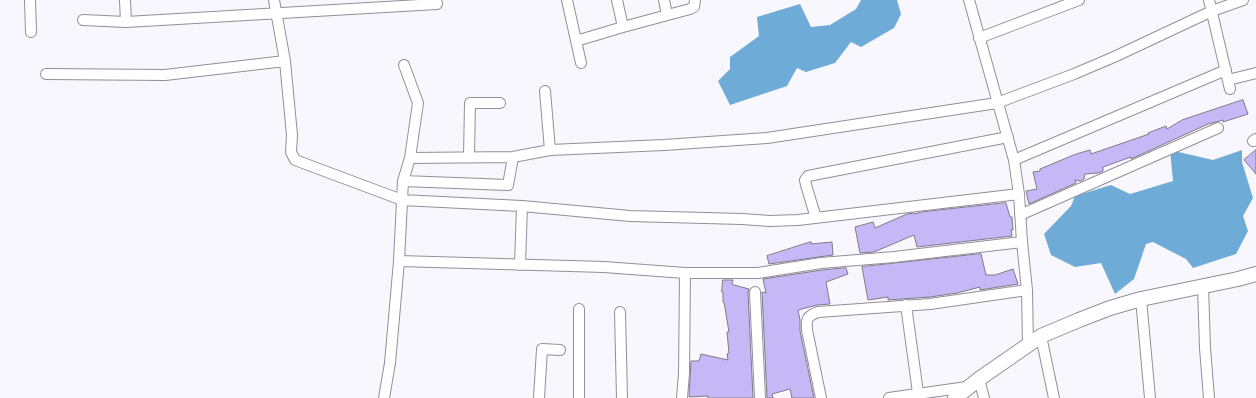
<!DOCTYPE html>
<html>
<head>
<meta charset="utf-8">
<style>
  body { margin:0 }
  canvas { display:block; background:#f8f7fe }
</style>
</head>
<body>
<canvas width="1256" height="398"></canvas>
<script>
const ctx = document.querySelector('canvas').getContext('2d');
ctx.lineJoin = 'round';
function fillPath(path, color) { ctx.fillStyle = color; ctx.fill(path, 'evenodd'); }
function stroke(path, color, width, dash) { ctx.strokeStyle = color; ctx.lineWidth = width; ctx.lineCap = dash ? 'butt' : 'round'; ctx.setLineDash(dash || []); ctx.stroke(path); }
const water = new Path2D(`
  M 861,0 L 897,0 L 901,14 L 894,28 L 861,47 L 851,42 L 835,63 L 806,72 L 797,68 L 787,86 L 730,105 L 718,81 L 730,69 L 730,57 L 759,36 L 757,17 L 800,4 L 811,27 L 830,25 L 856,9 Z
  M 1170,150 L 1213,160 L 1242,150 L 1242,162 L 1253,198 L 1243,216 L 1248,231 L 1236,254 L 1193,268 L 1186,259 L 1153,242 L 1146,244 L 1134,279 L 1115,294 L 1101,263 L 1075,267 L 1051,255 L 1044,234 L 1071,206 L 1075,196 L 1111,185 L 1130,194 L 1173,181 Z`);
const building = new Path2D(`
  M 1243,100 L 1248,114 L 1223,122 L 1223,120 L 1208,124 L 1131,159 L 1131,157 L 1103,167 L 1103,171 L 1098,173 L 1085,174 L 1084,179 L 1081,181 L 1075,180 L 1076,183 L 1029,204 L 1026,191 L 1037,189 L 1033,172 L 1040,171 L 1040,169 L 1076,154 L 1090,150 L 1091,154 L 1149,134 L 1148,133 L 1166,126 L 1167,129 L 1182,120 Z
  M 1256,150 L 1256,174 L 1244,160 Z
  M 1006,203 L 1010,217 L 1012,217 L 1013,230 L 1011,230 L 1012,236 L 917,247 L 914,235 L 874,252 L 860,253 L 855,227 L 873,222 L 875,228 L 907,214 L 915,213 L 915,214 L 921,212 Z
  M 811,242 L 811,244 L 832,242 L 833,255 L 769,264 L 767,256 Z
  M 981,254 L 986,275 L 995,275 L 1013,269 L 1018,284 L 980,290 L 980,287 L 957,293 L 930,297 L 888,300 L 888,297 L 868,300 L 862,267 Z
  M 846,268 L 848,274 L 826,282 L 830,304 L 817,305 L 798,310 L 800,320 L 800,331 L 814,398 L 792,398 L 790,389 L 772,394 L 773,398 L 767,398 L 762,292 L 766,293 L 763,279 L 822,270 Z
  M 723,280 L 733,280 L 732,284 L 734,285 L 749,289 L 748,292 L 753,398 L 708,398 L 708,396 L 689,397 L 691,361 L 699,361 L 701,354 L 728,360 L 727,354 L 729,353 L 727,332 L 729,332 L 724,302 L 723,302 L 723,292 L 722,292 Z`);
const street = new Path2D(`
  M 30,0 L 31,32
  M 125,0 L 126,22
  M 274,0 L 285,61 L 292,135 L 291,152 L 295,160 L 402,200 L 522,206 L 630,216 L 742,219 L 770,221 L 798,220 L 1019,194
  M 567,0 L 581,63
  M 617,0 L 623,27 L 690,9 L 694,7 L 695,0
  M 664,0 L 667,15
  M 969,0 L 1014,160 L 1019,194 L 1022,242 L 1027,290 L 1028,345
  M 1209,0 L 1230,89
  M 83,20 L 126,22 L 437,4 L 436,0
  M 979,38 L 1079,0
  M 576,41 L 623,27
  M 46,74 L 165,75 L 285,61
  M 1228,80 L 1256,73
  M 545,91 L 550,150
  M 1253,141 L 1256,139
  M 469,157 L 470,103 L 500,103
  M 410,158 L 513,157 L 550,150 L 664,145 L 767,138 L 997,103 L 1074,74 L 1114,57 L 1212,11 L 1243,0
  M 1014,160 L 1226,70
  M 403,181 L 508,185 L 513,157
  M 1020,215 L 1218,128
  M 816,218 L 806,185 L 805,180 L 808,176 L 1008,137
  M 399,261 L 604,267 L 685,273 L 758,273 L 821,263 L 894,257 L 1022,242
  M 520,265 L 522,206
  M 1203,286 L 1205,348 L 1209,398
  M 755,292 L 760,398
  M 1141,299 L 1150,398
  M 906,305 L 918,393
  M 579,309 L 579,398
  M 620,312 L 622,398
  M 1041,336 L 1054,398
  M 979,379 L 984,398
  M 384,398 L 390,363 L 399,261 L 403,181 L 410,158 L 418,103 L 404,65
  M 539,398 L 542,349 L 560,350
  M 682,398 L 684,373 L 685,273
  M 821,398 L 807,330 C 806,319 807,316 818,312 L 930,304 L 1027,290
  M 889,398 L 967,387`);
const secondary = new Path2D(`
  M 955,398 L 979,379 L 1041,336 L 1079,320 L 1110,308 L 1141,299 L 1238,279 L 1256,274`);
fillPath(water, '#6eacd7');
fillPath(building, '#c6b7f7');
stroke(building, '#7d7b85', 1);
stroke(street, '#918f99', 12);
stroke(secondary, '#918f99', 16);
stroke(street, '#fff', 10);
stroke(secondary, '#fff', 14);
</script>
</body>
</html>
